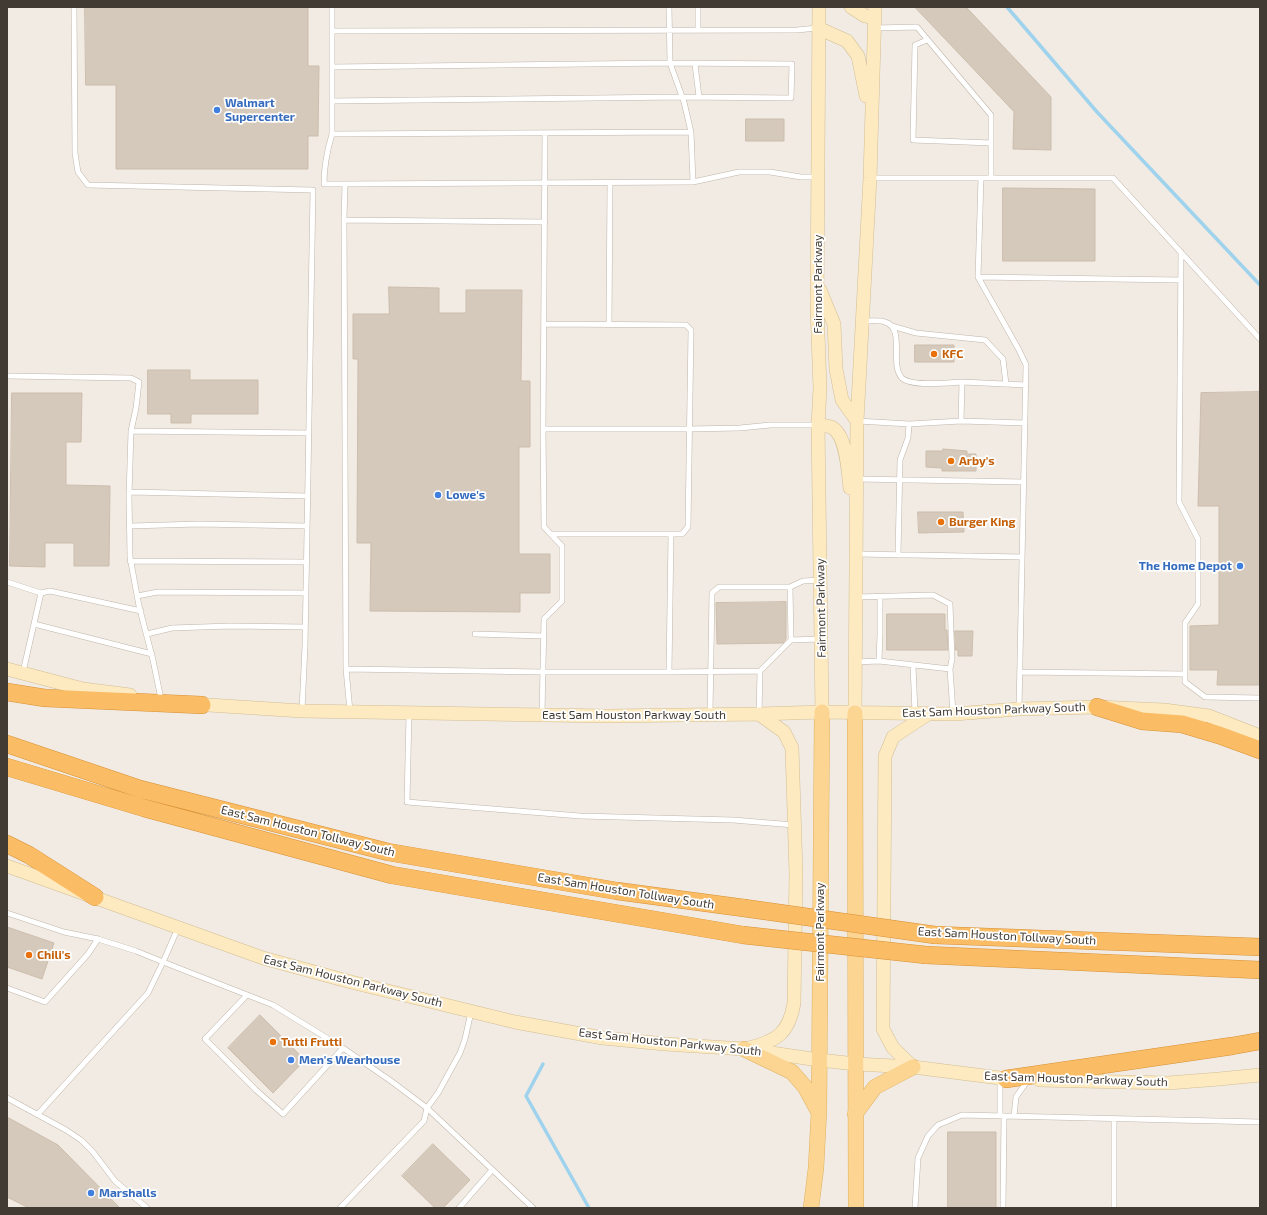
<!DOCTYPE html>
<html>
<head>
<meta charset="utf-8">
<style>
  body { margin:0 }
  #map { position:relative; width:1267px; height:1215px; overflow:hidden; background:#f1ebe3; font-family:"Exo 2",sans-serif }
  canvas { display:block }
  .frame { position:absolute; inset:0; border:8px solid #423b33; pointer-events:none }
</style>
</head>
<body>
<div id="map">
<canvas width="1267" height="1215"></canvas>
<div class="frame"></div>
</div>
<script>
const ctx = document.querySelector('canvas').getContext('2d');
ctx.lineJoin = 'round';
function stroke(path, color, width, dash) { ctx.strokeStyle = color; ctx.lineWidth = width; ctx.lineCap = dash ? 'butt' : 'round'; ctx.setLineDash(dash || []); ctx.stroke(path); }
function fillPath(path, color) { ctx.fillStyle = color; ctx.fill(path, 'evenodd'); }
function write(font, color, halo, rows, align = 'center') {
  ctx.font = font + ' "Exo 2",sans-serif'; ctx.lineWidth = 3.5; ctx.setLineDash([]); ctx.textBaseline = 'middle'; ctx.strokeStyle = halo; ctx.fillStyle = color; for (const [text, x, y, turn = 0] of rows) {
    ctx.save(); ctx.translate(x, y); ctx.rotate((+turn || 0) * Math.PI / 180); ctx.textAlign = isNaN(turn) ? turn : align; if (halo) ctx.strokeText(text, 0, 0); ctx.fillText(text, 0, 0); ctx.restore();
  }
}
const stream = new Path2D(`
  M 1007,7 L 1097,112 L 1260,285
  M 543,1064 L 526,1096 L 589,1208`);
const building = new Path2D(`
  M 85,7 L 308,7 L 308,66 L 319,66 L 318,136 L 308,136 L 308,169 L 116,169 L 116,85 L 86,85 Z
  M 915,7 L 966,7 L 1051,97 L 1051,150 L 1013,149 L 1014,112 Z
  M 746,119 L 784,119 L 784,141 L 746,141 Z
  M 1003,188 L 1095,189 L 1095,261 L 1003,261 Z
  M 389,287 L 439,288 L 439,313 L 466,313 L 466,290 L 522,290 L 521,381 L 530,381 L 530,447 L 519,447 L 519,554 L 550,554 L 550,593 L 520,593 L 520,612 L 370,611 L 371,543 L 357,543 L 358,359 L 353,359 L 353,314 L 389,314 Z
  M 915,345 L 954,345 L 954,362 L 915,362 Z
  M 148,370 L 190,370 L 190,380 L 258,380 L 258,414 L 191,414 L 191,423 L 171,423 L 171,414 L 148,414 Z
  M 1260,392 L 1260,685 L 1217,685 L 1218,670 L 1190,670 L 1190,626 L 1219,625 L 1219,506 L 1198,506 L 1201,393 Z
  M 12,393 L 82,393 L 81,442 L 66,442 L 66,485 L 110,486 L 109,566 L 74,566 L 74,543 L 45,543 L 45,567 L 10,566 Z
  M 943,449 L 967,451 L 967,454 L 976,454 L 976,471 L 942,471 L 942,468 L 926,467 L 926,451 L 943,451 Z
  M 918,512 L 963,512 L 964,532 L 919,533 Z
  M 786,602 L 786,639 L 783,643 L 717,644 L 716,603 Z
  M 887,614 L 945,614 L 945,630 L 947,630 L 948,650 L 887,650 Z
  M 955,631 L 973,631 L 972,656 L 958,656 L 958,650 L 956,650 Z
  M 7,927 L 54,943 L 42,979 L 7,967 Z
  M 260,1015 L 305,1060 L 273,1093 L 228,1048 Z
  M 7,1117 L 58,1145 L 120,1208 L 29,1208 L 7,1197 Z
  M 948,1132 L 996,1132 L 996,1208 L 948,1208 Z
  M 433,1144 L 470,1180 L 443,1208 L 435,1208 L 402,1176 Z`);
const service = new Path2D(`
  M 74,7 L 75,153 L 78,172 L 88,185 L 313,190 L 305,646 L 302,710
  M 332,7 L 332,134 L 691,132
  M 669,7 L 670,63 L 684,102 L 691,132 L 693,182
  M 698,7 L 698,30
  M 875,28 L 917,27 L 991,115 L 991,178
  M 332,31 L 797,30 L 817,28
  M 927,40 L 915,45 L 913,140 L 991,143
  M 695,64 L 699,97
  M 332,67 L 670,63 L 792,64 L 791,98 L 683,97 L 332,101
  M 332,134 C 327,151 324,166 324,184 L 345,184
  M 871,178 L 1113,178 L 1260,339
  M 981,178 L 978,277 L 1019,350 L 1026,365 L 1019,709
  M 344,220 L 545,222
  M 1181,252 L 1179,502 L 1198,539 L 1198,604 L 1185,623 L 1185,682 L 1205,697 L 1260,698
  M 978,277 L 1180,280
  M 864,321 C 870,321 880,320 885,322 C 906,328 889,365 902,378 C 912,387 949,383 962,382 L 961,421
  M 609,325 L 610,183
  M 892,326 L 916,333 L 985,340 L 1003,359 L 1006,384
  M 7,376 L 131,378 L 139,382 L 136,408 L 131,431
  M 962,382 L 1026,385
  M 858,421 L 909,424 L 961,421 L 1025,423
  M 543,429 L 689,429 L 740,428 L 770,425 L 817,425
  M 857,479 L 1024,482
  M 130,492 L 307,496
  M 130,526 L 199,524 L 307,526
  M 551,534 L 671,534
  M 857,554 L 1022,557
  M 898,555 L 900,460 L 908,438 L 909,424
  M 130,561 L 306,562
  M 7,582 L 41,593 L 50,591 L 141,611
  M 137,596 L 158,592 L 306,593
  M 856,597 L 933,595 L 950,604 L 952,659 L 950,669 L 953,713
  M 34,624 L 152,654
  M 147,634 L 172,628 L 230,626 L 305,627
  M 475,634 L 544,636
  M 791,640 L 820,639
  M 879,661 L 880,634 L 880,597
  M 856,662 L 879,661 L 950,669
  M 913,665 L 915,713
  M 346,669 L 543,672 L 669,672 L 671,534 L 682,534 L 688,527 L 691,330 L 686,325 L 544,324
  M 23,672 L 41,593
  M 669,672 L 760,671 L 791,640 L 790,587 L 803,581 L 820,580
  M 1021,672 L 1185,674
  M 161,699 L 153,660 L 139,606 L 130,557 L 129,496 L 131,431 L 309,433
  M 350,711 L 346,669 L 344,220 L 345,184 L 693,182 L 739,172 L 770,172 L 801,177 L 817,177
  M 409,714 L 407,802 L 580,816 L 733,820 L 794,825
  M 710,714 L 712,593 L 719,587 L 790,587
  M 759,714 L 760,671
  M 542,715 L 544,619 L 562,601 L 562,546 L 544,527 L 543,429 L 545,133
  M 7,913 L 64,932 L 98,939 L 136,951 L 163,962 L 148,993 L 38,1114
  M 178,928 L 163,962 L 273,1005 L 343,1048 L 391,1081 L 427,1108 L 533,1208
  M 7,988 L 45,1002 L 88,954 L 98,939
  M 247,995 L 205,1039 L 256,1090 L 283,1114 L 343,1048
  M 7,1098 L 66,1130 L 81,1140 L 93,1152 L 115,1181 L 147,1208
  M 1000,1116 L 1000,1079
  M 1014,1116 L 1016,1097 L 1028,1080
  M 340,1208 L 424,1121 L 427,1108 L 438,1093 L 460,1053 L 465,1039 L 471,1012
  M 459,1208 L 492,1170
  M 915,1208 L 918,1158 L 928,1136 L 938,1125 L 962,1115 L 1260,1122
  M 1003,1208 L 1004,1116
  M 1114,1208 L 1114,1119`);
const secondary = new Path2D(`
  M 819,7 L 817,307 L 820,388 L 818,425 L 822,712
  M 851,7 L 865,16 L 874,18
  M 818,28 L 847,41 L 858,56 L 866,96
  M 820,290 L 834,324 L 836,369 L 842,400 L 857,421
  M 818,425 C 822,425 827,426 831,427 C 847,434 848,473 850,488
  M 7,669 L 83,689 L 130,695
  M 193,704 L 302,711 L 607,716 L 759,714 L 822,712 L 954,714 L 1019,709 L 1097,707 L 1164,710 L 1209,716 L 1260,736
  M 855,713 L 857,421 L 870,178 L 875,7
  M 7,866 L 263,958 L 351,982 L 515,1022 L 603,1038 L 665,1044 L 744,1049 L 819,1060 L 856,1064 L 913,1067 L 1000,1078 L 1015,1079
  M 749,1048 C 777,1041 789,1033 794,1003 L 796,873 L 792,748 L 784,732 L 759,714
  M 913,1067 L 893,1048 L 883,1029 L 885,756 L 893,737 L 928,714
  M 1039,1080 L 1168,1083 L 1219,1079 L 1260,1075`);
const primary = new Path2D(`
  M 855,713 L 856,1208
  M 744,1049 L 792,1072 L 805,1087 L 818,1111
  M 855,1114 L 875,1087 L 913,1067
  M 811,1208 L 816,1168 L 819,1111 L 822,712`);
const motorway = new Path2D(`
  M 7,692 L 45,698 L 202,705
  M 1097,707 L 1142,721 L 1182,724 L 1219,735 L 1260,750
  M 7,744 L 140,789 L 388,852 L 617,891 L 744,908
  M 7,767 L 144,808 L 392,875 L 743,935
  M 7,844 L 29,855 L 95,897
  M 935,935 L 1260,947
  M 926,955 L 1260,970
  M 1006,1079 L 1232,1046 L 1260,1041`);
const motorwayBridge = new Path2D(`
  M 744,908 L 935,935
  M 743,935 L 926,955`);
const markers = [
  [217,110,4,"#3f7fe0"],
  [934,354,4,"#e8710a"],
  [951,461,4,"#e8710a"],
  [438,495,4,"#3f7fe0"],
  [941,522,4,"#e8710a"],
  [1240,566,4,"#3f7fe0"],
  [29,955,4,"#e8710a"],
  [273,1042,4,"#e8710a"],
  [291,1060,4,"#3f7fe0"],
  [91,1193,4,"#3f7fe0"]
];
const shopNames = [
  ["Walmart",225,103],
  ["Supercenter",225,117],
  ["Lowe's",446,495],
  ["The Home Depot",1232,566,"right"],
  ["Men's Wearhouse",299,1060],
  ["Marshalls",99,1193]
];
const streetNames = [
  ["Fairmont Parkway",818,284,-90],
  ["Fairmont Parkway",821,608,-91],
  ["East Sam Houston Parkway South",994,710,-2],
  ["East Sam Houston Parkway South",634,715],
  ["East Sam Houston Tollway South",308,831,14],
  ["East Sam Houston Tollway South",626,891,9],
  ["Fairmont Parkway",820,932,-90],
  ["East Sam Houston Tollway South",1007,936,3],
  ["East Sam Houston Parkway South",353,981,14],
  ["East Sam Houston Parkway South",670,1042,6],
  ["East Sam Houston Parkway South",1076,1079,2]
];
const foodNames = [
  ["KFC",942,354],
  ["Arby's",959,461],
  ["Burger King",949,522],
  ["Chili's",37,955],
  ["Tutti Frutti",281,1042]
];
stroke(stream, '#9fd3ed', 3.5);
fillPath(building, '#d5c9bb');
stroke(building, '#ccbdac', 1);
stroke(service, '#bfb5a9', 6);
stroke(secondary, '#d3be95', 14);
stroke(primary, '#dfb062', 16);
stroke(motorway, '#d89035', 18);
stroke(service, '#fff', 5);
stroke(secondary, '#fdeac0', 13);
stroke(primary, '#fbd591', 15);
stroke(motorway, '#fabd65', 17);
stroke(motorwayBridge, '#d89035', 18, []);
stroke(motorwayBridge, '#fabd65', 17);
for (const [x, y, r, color] of markers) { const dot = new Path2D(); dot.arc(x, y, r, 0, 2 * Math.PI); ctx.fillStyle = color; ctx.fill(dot); stroke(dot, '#fff', 1.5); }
write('bold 12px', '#366cbe', '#fff', shopNames, 'left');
write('12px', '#423b33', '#fff', streetNames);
write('bold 12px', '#c56008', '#fff', foodNames, 'left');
</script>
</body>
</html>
